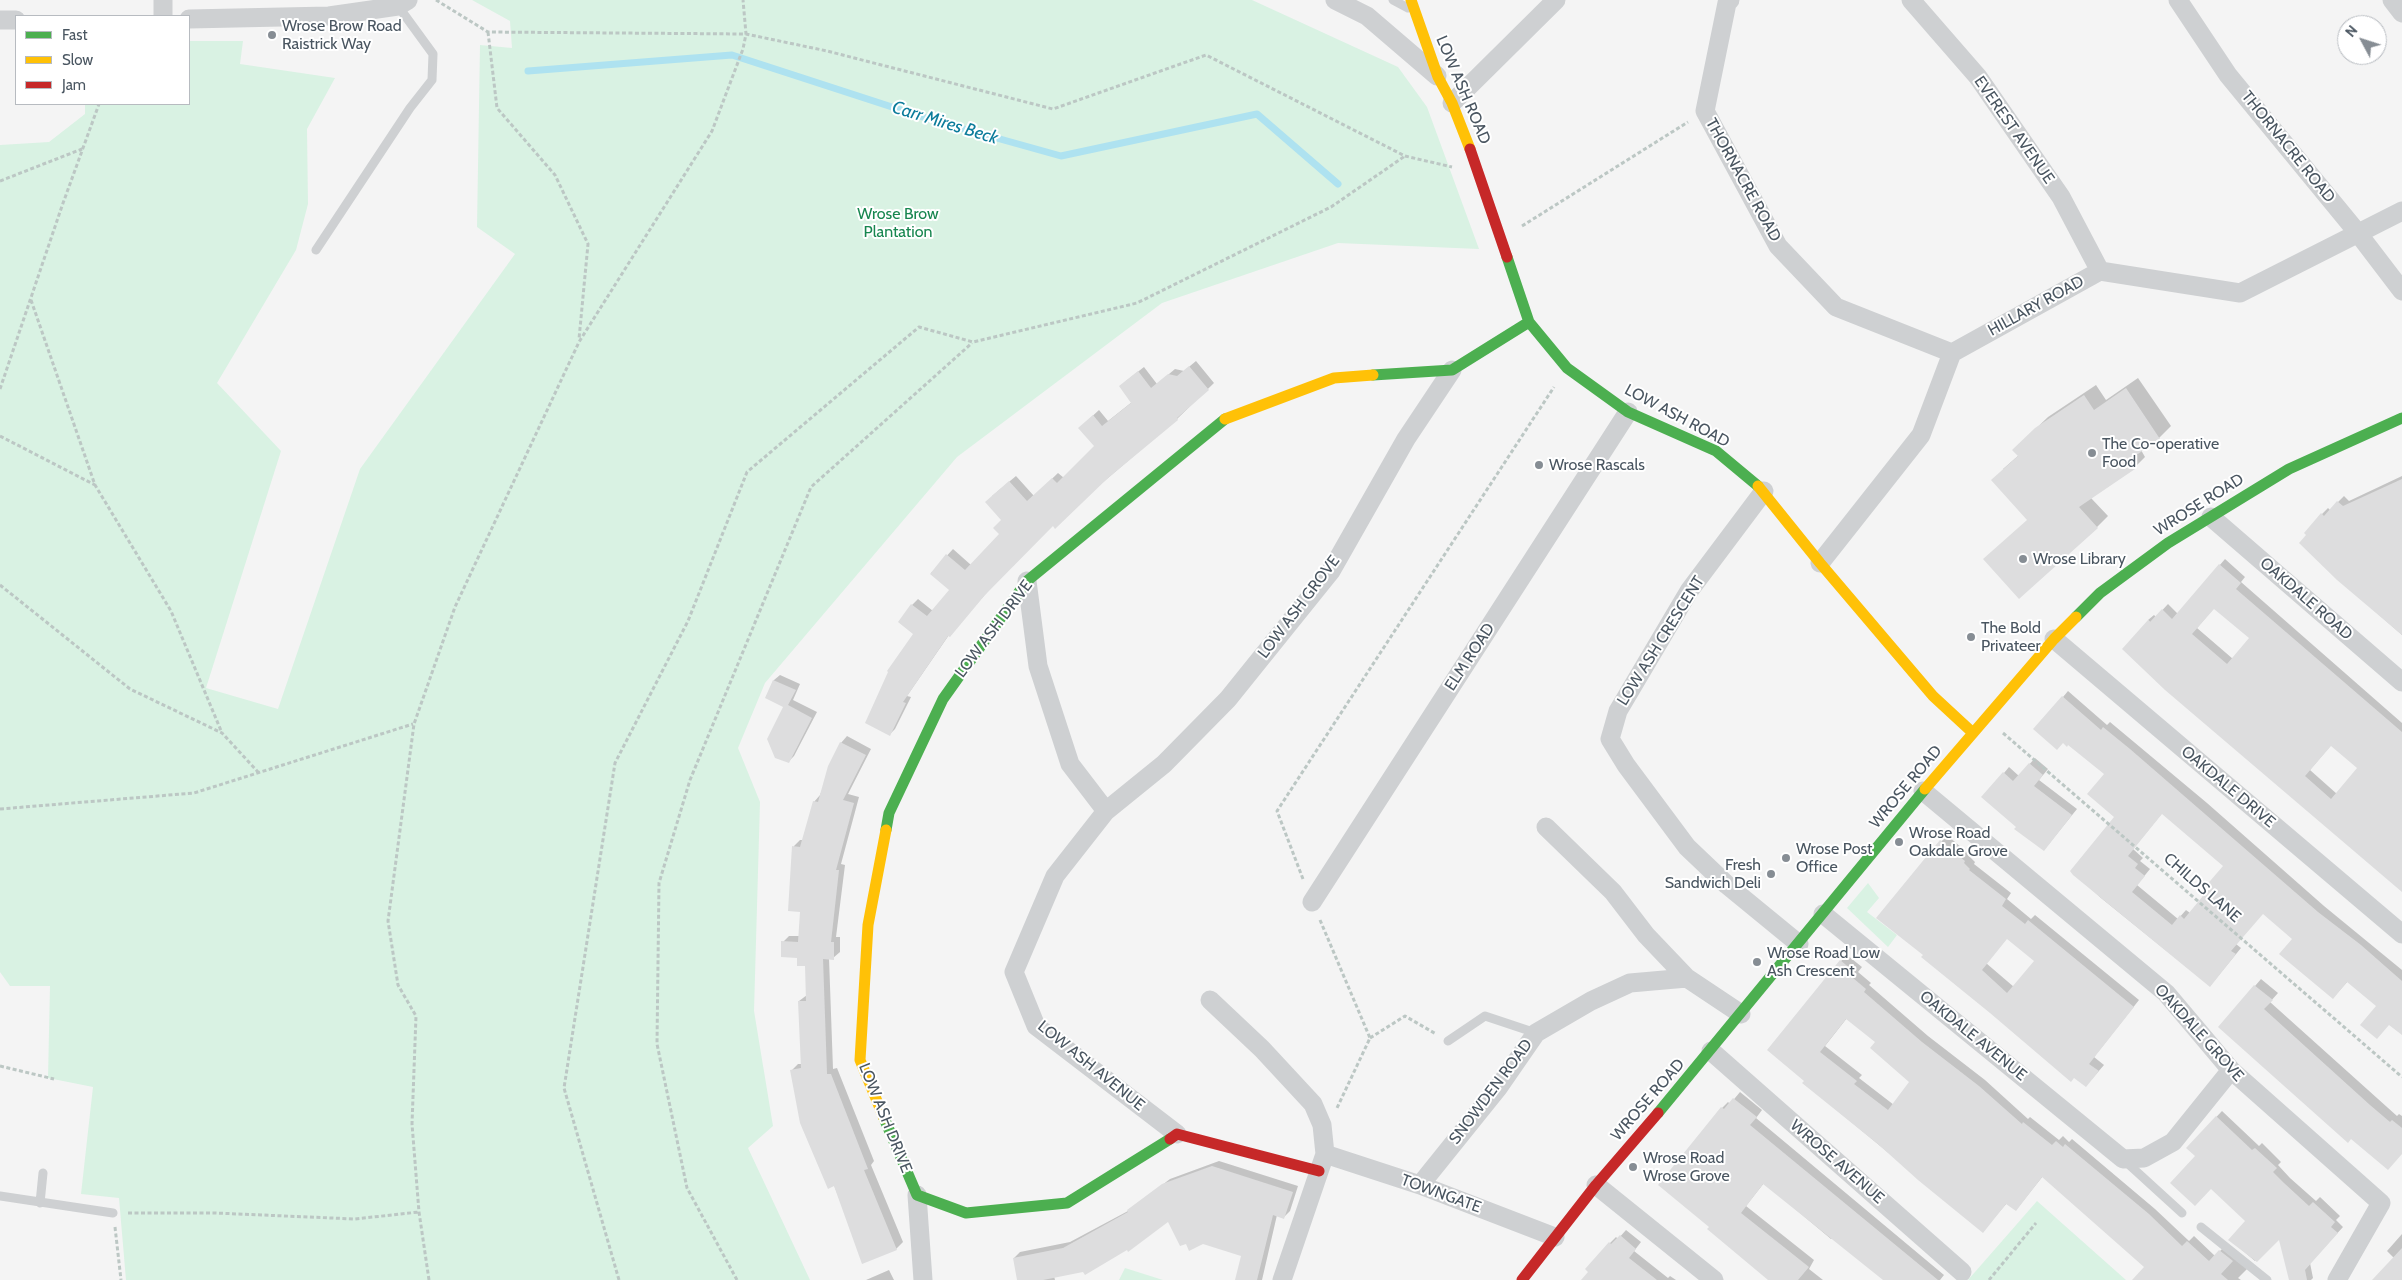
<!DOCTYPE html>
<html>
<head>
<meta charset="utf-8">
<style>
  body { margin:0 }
  #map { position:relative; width:2402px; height:1280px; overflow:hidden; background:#f4f4f4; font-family:Cabin,sans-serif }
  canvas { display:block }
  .legend { position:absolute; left:15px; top:15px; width:175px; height:90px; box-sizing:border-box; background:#fff; border:1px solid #b7bbc0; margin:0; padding:6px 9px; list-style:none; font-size:15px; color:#4a5661 }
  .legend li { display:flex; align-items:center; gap:10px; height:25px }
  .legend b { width:25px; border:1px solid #b7bbc0 }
  .north { position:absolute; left:2337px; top:15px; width:50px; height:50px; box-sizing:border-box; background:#fff; border:1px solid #b7bbc0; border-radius:50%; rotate:310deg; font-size:14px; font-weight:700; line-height:20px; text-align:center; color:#4a5661 }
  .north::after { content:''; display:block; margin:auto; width:18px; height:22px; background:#868d94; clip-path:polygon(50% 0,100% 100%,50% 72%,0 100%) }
</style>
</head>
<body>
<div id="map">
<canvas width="2402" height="1280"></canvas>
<ul class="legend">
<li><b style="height:6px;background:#4caf50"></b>Fast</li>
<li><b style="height:6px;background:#ffc107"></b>Slow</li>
<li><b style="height:6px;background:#c62828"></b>Jam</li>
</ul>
<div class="north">N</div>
</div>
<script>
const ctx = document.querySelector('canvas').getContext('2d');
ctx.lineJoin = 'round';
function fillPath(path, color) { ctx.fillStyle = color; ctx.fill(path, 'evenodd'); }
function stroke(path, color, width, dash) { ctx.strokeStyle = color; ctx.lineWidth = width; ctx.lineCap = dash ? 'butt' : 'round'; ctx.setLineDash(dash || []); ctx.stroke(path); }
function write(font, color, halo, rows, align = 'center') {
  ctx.font = font + ' Cabin,sans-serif'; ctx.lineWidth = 4; ctx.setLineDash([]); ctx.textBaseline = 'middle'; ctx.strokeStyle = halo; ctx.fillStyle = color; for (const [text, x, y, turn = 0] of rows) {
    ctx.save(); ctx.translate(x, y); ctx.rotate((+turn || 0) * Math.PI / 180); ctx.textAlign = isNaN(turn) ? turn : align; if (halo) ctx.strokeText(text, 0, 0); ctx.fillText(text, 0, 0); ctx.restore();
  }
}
const green = new Path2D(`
  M 472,0 L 1252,0 L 1398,67 L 1427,107 L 1479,249 L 1338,243 L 1162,303 L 957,457 L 765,683 L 738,748 L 760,802 L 754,1011 L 773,1126 L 748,1148 L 810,1280 L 126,1280 L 119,1198 L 81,1194 L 93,1087 L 48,1078 L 50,986 L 10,986 L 0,972 L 0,145 L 49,142 L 85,114 L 85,104 L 189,104 L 189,41 L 243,41 L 240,64 L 335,78 L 307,129 L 308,204 L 296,250 L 217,383 L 281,451 L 206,688 L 278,709 L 360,469 L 515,254 L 477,227 L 480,45 L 512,48 L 510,21 Z
  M 1868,883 L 1879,898 L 1867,912 L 1897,935 L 1888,947 L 1847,908 Z
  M 2037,1201 L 2126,1280 L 1968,1280 Z
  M 1125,1268 L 1163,1280 L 1119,1280 Z`);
const shadow = new Path2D(`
  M 1196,361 L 1214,383 L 1177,419 L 1053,525 L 991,588 L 949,635 L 907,696 L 911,697 L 895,729 L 889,735 L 915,633 L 912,605 L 918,599 L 933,611 L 951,590 L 931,573 L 953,549 L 971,565 L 1001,534 L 1002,520 L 992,496 L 1016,476 L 1034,496 L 1058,473 L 1064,478 L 1096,446 L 1086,422 L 1099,410 L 1108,421 L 1132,402 L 1126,381 L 1144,367 L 1157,384 L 1175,369 L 1184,371 Z
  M 2138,378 L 2171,426 L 2159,438 L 2141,450 L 2145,457 L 2134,468 L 2091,498 L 2108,516 L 2097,527 L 2028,519 L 2003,469 L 2019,455 L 2025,439 L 2048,417 L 2096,385 L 2106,400 Z
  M 2402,476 L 2402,635 L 2338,579 L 2322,514 L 2328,508 L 2330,510 L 2344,496 L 2349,501 Z
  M 2225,559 L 2245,577 L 2241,582 L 2402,723 L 2402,891 L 2148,620 L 2154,615 L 2156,617 L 2168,604 L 2178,614 ZM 2215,607 L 2251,638 L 2233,659 L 2197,628 ZM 2332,744 L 2359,768 L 2337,794 L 2310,770 Z
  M 780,675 L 800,684 L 793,700 L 817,712 L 794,756 L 789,761 L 785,706 L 766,697 L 774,680 Z
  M 2068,691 L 2107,725 L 2110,722 L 2207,803 L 2324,906 L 2402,970 L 2402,1034 L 2378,1006 L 2348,981 L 2333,998 L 2294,938 L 2263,912 L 2236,944 L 2241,948 L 2210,986 L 2101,898 L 2071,871 L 2116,817 L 2105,774 L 2063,697 ZM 2163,812 L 2225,866 L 2209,891 L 2190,913 L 2186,910 L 2178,919 L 2137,885 L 2150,869 L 2140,861 L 2143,858 L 2133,849 Z
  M 847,736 L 871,749 L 848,794 L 859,797 L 841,864 L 845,865 L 836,937 L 840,937 L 840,952 L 833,958 L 829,958 L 833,1069 L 837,1068 L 874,1161 L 871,1165 L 903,1242 L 896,1249 L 863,1262 L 791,1071 L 798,1064 L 802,1064 L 799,1001 L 807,995 L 806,965 L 783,942 L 789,936 L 800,936 L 801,911 L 794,846 L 800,840 L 803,840 L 814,802 L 820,795 L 841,743 Z
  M 2035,758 L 2048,769 L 2039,780 L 2077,809 L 2044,850 L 2017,827 L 2004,773 L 2009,767 L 2019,776 Z
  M 1947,835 L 1970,855 L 1969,856 L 1975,862 L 1974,864 L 2011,893 L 2007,899 L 2031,919 L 2035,915 L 2139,1000 L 2094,1057 L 2104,1065 L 2092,1079 L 1878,917 ZM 2007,938 L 2036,961 L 2014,987 L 1986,963 Z
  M 1847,955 L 1862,967 L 1858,972 L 1871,983 L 1869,985 L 1928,1036 L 1985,1080 L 2028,1119 L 2030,1117 L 2059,1140 L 2063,1136 L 2069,1142 L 2072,1139 L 2155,1209 L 2189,1241 L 2194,1236 L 2215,1256 L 2226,1245 L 2251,1265 L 2238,1278 L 2241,1280 L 2148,1280 L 2146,1267 L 2043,1176 L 2016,1210 L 2007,1203 L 1983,1231 L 1804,1083 L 1841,961 ZM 1847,1018 L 1876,1042 L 1911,1082 L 1894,1105 L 1859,1078 L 1862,1075 L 1825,1046 Z
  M 2261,979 L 2278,993 L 2270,1002 L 2397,1116 L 2399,1114 L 2402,1116 L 2402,1153 L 2220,1027 Z
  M 1740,1092 L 1762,1110 L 1756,1118 L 1944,1275 L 1940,1280 L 1891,1280 L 1833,1238 L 1831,1239 L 1764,1183 L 1746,1206 L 1814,1260 L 1809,1269 L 1823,1280 L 1772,1280 L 1711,1226 L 1722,1108 L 1728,1102 L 1730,1104 Z
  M 2222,1111 L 2259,1146 L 2262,1143 L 2281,1162 L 2278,1165 L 2290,1178 L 2316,1201 L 2320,1197 L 2340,1216 L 2336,1220 L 2343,1227 L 2310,1263 L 2313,1278 L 2311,1280 L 2290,1280 L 2280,1237 L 2255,1261 L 2230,1240 L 2247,1221 L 2197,1156 L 2187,1148 Z
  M 1219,1161 L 1298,1186 L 1290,1211 L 1283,1218 L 1277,1215 L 1262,1280 L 1236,1280 L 1242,1255 L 1213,1238 L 1187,1242 L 1168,1220 L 1127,1249 L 1084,1271 L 1054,1276 L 1055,1280 L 1019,1280 L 1014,1258 L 1020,1252 L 1070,1242 L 1128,1211 L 1170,1179 Z
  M 1626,1230 L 1641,1242 L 1634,1251 L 1668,1278 L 1670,1276 L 1676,1280 L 1583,1280 L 1610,1243 L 1616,1237 L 1618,1239 Z
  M 2402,1234 L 2402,1280 L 2374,1280 L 2394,1258 L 2387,1251 Z
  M 889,1270 L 894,1280 L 866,1280 Z`);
const stream = new Path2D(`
  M 528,71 L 732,55 L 932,120 L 1061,156 L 1257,114 L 1338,184`);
const building = new Path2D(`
  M 1189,366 L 1209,390 L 1177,418 L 1178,420 L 1108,478 L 1055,529 L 1053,526 L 985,595 L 950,637 L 948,636 L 903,702 L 906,703 L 890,736 L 865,723 L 888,672 L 887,671 L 913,634 L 898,622 L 911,604 L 927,616 L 949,590 L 930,574 L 946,554 L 965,570 L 999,534 L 993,528 L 1001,520 L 985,502 L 1009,481 L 1027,501 L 1052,478 L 1057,483 L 1094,446 L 1078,428 L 1093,415 L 1102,426 L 1131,403 L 1119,386 L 1138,371 L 1151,388 L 1168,374 L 1177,376 Z
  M 2126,388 L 2160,439 L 2129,460 L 2135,469 L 2079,507 L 2098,528 L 2019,599 L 1983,559 L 2027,520 L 1991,480 L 2018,456 L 2012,450 L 2035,428 L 2084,395 L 2094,410 Z
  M 2402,479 L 2402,635 L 2337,580 L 2299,543 L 2306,535 L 2304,533 L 2321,513 L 2324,516 L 2337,501 L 2343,506 Z
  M 2219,564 L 2241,583 L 2236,589 L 2402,732 L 2402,892 L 2165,690 L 2122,649 L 2148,620 L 2150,622 L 2162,609 L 2172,619 ZM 2214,609 L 2249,638 L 2227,664 L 2192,634 ZM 2331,746 L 2357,768 L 2331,799 L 2305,776 Z
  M 773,680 L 796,690 L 788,705 L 812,718 L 789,763 L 775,758 L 767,739 L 783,707 L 765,698 Z
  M 2062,696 L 2101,730 L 2103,727 L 2130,749 L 2318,912 L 2361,945 L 2402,981 L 2402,1035 L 2389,1025 L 2377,1039 L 2360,1025 L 2376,1006 L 2347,982 L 2333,999 L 2279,954 L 2292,939 L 2263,914 L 2231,951 L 2236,954 L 2210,987 L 2073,875 L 2070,871 L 2114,817 L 2087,794 L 2104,774 L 2068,745 L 2067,747 L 2063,743 L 2057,750 L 2033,729 ZM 2162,814 L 2223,866 L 2204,888 L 2207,891 L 2184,919 L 2180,915 L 2172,925 L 2132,892 L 2145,876 L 2135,868 L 2138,864 L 2128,856 Z
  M 840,742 L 866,755 L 843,800 L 854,803 L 836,870 L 839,870 L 831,942 L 834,942 L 834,960 L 823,959 L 827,1074 L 831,1074 L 868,1169 L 864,1170 L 897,1250 L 862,1264 L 834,1186 L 828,1189 L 800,1123 L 790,1070 L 801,1068 L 798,1001 L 806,1001 L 805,966 L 797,966 L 797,958 L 781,957 L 781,941 L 798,942 L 800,912 L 788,911 L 792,846 L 800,847 L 813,801 L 818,802 L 828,766 Z
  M 2029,763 L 2043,775 L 2034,786 L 2072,815 L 2044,851 L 2014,829 L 2016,827 L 1981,797 L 2003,772 L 2013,781 Z
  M 1940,840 L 1965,861 L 1964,863 L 1970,869 L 1969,870 L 2006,899 L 2002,906 L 2025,924 L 2028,920 L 2134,1007 L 2089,1064 L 2099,1071 L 2086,1087 L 2074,1078 L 2071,1082 L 1990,1013 L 1921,957 L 1923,955 L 1876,918 ZM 2007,939 L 2034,961 L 2007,993 L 1982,970 Z
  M 1840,960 L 1857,974 L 1853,978 L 1866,989 L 1864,992 L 1922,1042 L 1979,1086 L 2022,1124 L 2023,1122 L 2052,1145 L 2056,1141 L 2063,1147 L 2065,1144 L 2149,1214 L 2182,1246 L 2187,1241 L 2209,1261 L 2219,1250 L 2233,1261 L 2221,1274 L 2228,1280 L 2132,1280 L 2144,1267 L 2042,1177 L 2016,1211 L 2006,1204 L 1983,1233 L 1918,1180 L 1879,1145 L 1802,1083 L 1804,1081 L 1767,1050 ZM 1846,1019 L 1875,1042 L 1870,1048 L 1909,1082 L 1888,1110 L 1854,1084 L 1857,1081 L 1820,1052 Z
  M 2254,985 L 2273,1000 L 2264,1009 L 2370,1105 L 2390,1122 L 2392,1120 L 2402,1128 L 2402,1154 L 2388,1170 L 2351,1139 L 2348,1143 L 2218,1027 Z
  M 1733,1098 L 1757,1117 L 1750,1125 L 1938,1280 L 1883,1280 L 1763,1184 L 1741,1213 L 1809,1267 L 1798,1280 L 1768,1280 L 1707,1229 L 1709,1227 L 1658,1185 L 1721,1107 L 1724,1109 Z
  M 2216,1116 L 2252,1150 L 2255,1148 L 2277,1168 L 2273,1172 L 2284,1183 L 2309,1206 L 2313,1202 L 2335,1222 L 2331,1227 L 2338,1233 L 2305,1270 L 2307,1280 L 2289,1280 L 2279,1240 L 2257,1262 L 2228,1240 L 2245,1221 L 2211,1189 L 2195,1206 L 2170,1183 L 2195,1156 L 2186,1148 Z
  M 1212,1166 L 1293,1192 L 1284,1219 L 1273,1215 L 1257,1280 L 1235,1280 L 1241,1256 L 1203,1244 L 1189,1251 L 1186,1244 L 1180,1246 L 1168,1222 L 1128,1252 L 1127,1250 L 1085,1275 L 1083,1272 L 1043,1280 L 1017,1280 L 1013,1258 L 1063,1248 L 1128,1212 L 1127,1210 L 1162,1184 Z
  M 1620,1235 L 1636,1249 L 1629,1258 L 1657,1280 L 1581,1280 L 1588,1272 L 1585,1269 L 1609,1242 L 1611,1244 Z
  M 2402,1248 L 2402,1280 L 2372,1280 Z`);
const path = new Path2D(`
  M 436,0 L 488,32 L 746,34 L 827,51 L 1053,109 L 1206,55 L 1405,156 L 1452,167
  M 488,32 L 497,108 L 555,175 L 588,244 L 579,339
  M 0,181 L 82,149
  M 1522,226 L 1688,122
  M 31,300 L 95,485 L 171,611 L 222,733
  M 0,389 L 62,206 L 99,104
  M 0,436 L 95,485
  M 0,585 L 130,689 L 222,733 L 259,773
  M 2003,733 L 2402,1077
  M 0,809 L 194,793 L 413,724
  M 1303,879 L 1277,811 L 1554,387
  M 1320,920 L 1370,1038 L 1337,1108
  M 1370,1038 L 1405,1016 L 1436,1034
  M 0,1066 L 54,1079
  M 128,1213 L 215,1213 L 355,1219 L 419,1212
  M 115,1227 L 121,1280
  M 429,1280 L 419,1212 L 412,1124 L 416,1016 L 398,985 L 388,921 L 414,724 L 455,607 L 579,342 L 712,131 L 743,49 L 746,34 L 743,0
  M 619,1280 L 564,1088 L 615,763 L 688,621 L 747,472 L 919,327 L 973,342 L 1137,303 L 1331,207 L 1405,156
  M 737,1280 L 687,1188 L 657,1044 L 659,883 L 690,780 L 811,487 L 972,343
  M 1989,1280 L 2036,1223`);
const lane = new Path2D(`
  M 1393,0 L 1408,8
  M 316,250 L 410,108 L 432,80 L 433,54 L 398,6
  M 1448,1041 L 1485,1016 L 1536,1033
  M 2125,1161 L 2182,1213
  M 0,1196 L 113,1213
  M 40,1203 L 43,1173
  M 2201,1227 L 2267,1280`);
const street = new Path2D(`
  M 163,0 L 163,16
  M 1335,0 L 1367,16 L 1437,76
  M 1730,0 L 1727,3 L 1705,111 L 1778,246 L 1836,307 L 1952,353
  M 1911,0 L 1978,77 L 2061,197 L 2100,271
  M 2178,0 L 2228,75 L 2357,232 L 2402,291
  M 2392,0 L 2402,13
  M 189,19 L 329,16 L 398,6 L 408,0
  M 0,20 L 16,20
  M 1452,103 L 1556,0
  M 1764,491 L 1689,591 L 1618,711 L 1610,739 L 1626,765 L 1687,847 L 1727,885 L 1799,944
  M 2211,517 L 2402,682
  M 1820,563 L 1921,435 L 1952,353 L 2100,271 L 2240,293 L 2402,211
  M 1027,581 L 1038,666 L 1070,764 L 1106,811 L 1055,876 L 1014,972 L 1036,1026 L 1177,1134
  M 2054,639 L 2402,934
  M 1923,791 L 2166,993 L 2231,1070 L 2381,1203 L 2337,1280
  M 1106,811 L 1164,764 L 1228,699 L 1331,571 L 1406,439 L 1452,370
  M 1546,827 L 1613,892 L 1646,935 L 1687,978
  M 1312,902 L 1628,412
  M 1823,914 L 2123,1159 L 2144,1158 L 2173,1142 L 2231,1070
  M 1210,1000 L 1262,1049 L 1313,1104 L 1322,1125 L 1325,1154 L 1282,1280
  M 1711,1051 L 1962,1272
  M 1325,1154 L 1420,1185 L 1555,1237
  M 1420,1185 L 1498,1088 L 1536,1033 L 1591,1001 L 1630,983 L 1687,978 L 1741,1014
  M 1596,1185 L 1714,1280
  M 917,1195 L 923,1280`);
const fast = new Path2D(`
  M 1507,257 L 1529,322 L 1567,368 L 1628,412 L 1716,451 L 1758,486
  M 1373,375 L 1452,370 L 1529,322
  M 2076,617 L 2100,593 L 2168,543 L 2289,469 L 2402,418
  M 886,830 L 889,813 L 943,699 L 1027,581 L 1225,419
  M 1658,1113 L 1925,789
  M 884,1118 L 917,1195 L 966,1213 L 1067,1203 L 1170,1139`);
const slow = new Path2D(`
  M 1411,0 L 1438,77 L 1452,103 L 1470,149
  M 1225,419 L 1334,378 L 1373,375
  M 1758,486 L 1820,563 L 1933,696 L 1973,733
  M 1925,789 L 2054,639 L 2076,617
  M 884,1118 L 860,1060 L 868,925 L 886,830`);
const jam = new Path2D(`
  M 1470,149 L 1507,257
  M 1170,1139 L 1177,1134 L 1319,1171
  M 1522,1280 L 1596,1185 L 1658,1113`);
const markers = [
  [272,35,5,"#868d94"],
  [2092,453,5,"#868d94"],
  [1539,465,5,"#868d94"],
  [2023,559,5,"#868d94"],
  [1971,637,5,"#868d94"],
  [1899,842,5,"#868d94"],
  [1786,858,5,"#868d94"],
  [1771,874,5,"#868d94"],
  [1757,962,5,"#868d94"],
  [1633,1167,5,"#868d94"]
];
const poiNames = [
  ["Wrose Brow Road",282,26],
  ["Raistrick Way",282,44],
  ["The Co-operative",2102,444],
  ["Food",2102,462],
  ["Wrose Rascals",1549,465],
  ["Wrose Library",2033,559],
  ["The Bold",1981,628],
  ["Privateer",1981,646],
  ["Wrose Road",1909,833],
  ["Oakdale Grove",1909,851],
  ["Wrose Post",1796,849],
  ["Office",1796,867],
  ["Fresh",1761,865,"right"],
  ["Sandwich Deli",1761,883,"right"],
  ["Wrose Road Low",1767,953],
  ["Ash Crescent",1767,971],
  ["Wrose Road",1643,1158],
  ["Wrose Grove",1643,1176]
];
const streetNames = [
  ["LOW ASH ROAD",1463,90,67],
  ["EVEREST AVENUE",2014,130,55],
  ["THORNACRE ROAD",2288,147,51],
  ["THORNACRE ROAD",1743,180,61],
  ["HILLARY ROAD",2036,306,-29],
  ["LOW ASH ROAD",1677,416,28],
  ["WROSE ROAD",2199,505,-32],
  ["OAKDALE ROAD",2306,599,41],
  ["LOW ASH GROVE",1299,607,-53],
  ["LOW ASH DRIVE",994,629,-53],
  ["LOW ASH CRESCENT",1661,641,-58],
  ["ELM ROAD",1470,657,-57],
  ["WROSE ROAD",1906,787,-50],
  ["OAKDALE DRIVE",2228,787,40],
  ["CHILDS LANE",2202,888,41],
  ["OAKDALE GROVE",2199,1033,48],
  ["OAKDALE AVENUE",1973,1036,39],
  ["LOW ASH AVENUE",1091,1066,39],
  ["SNOWDEN ROAD",1491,1092,-53],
  ["WROSE ROAD",1648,1100,-49],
  ["LOW ASH DRIVE",885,1118,68],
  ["WROSE AVENUE",1837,1162,41],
  ["TOWNGATE",1441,1194,20]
];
const parkNames = [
  ["Wrose Brow",898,214],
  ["Plantation",898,232]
];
const waterNames = [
  ["Carr Mires Beck",945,123,17]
];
fillPath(green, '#d9f2e3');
fillPath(shadow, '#0003');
stroke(stream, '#aee2f0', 7);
fillPath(building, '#ddddde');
stroke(path, '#bcc7c4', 3, [4, 2.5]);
stroke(lane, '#ced0d2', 9);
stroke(street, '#ced0d2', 19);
stroke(fast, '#4caf50', 11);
stroke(slow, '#ffc107', 11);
stroke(jam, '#c62828', 11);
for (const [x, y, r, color] of markers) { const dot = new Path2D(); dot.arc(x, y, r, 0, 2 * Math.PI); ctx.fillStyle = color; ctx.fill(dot); stroke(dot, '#fff', 2); }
write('16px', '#4a5661', '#fff', poiNames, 'left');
write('16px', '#4a5661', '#fff', streetNames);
write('16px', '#17864f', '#fff', parkNames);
write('italic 18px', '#0c7c9b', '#fff', waterNames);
</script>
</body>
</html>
